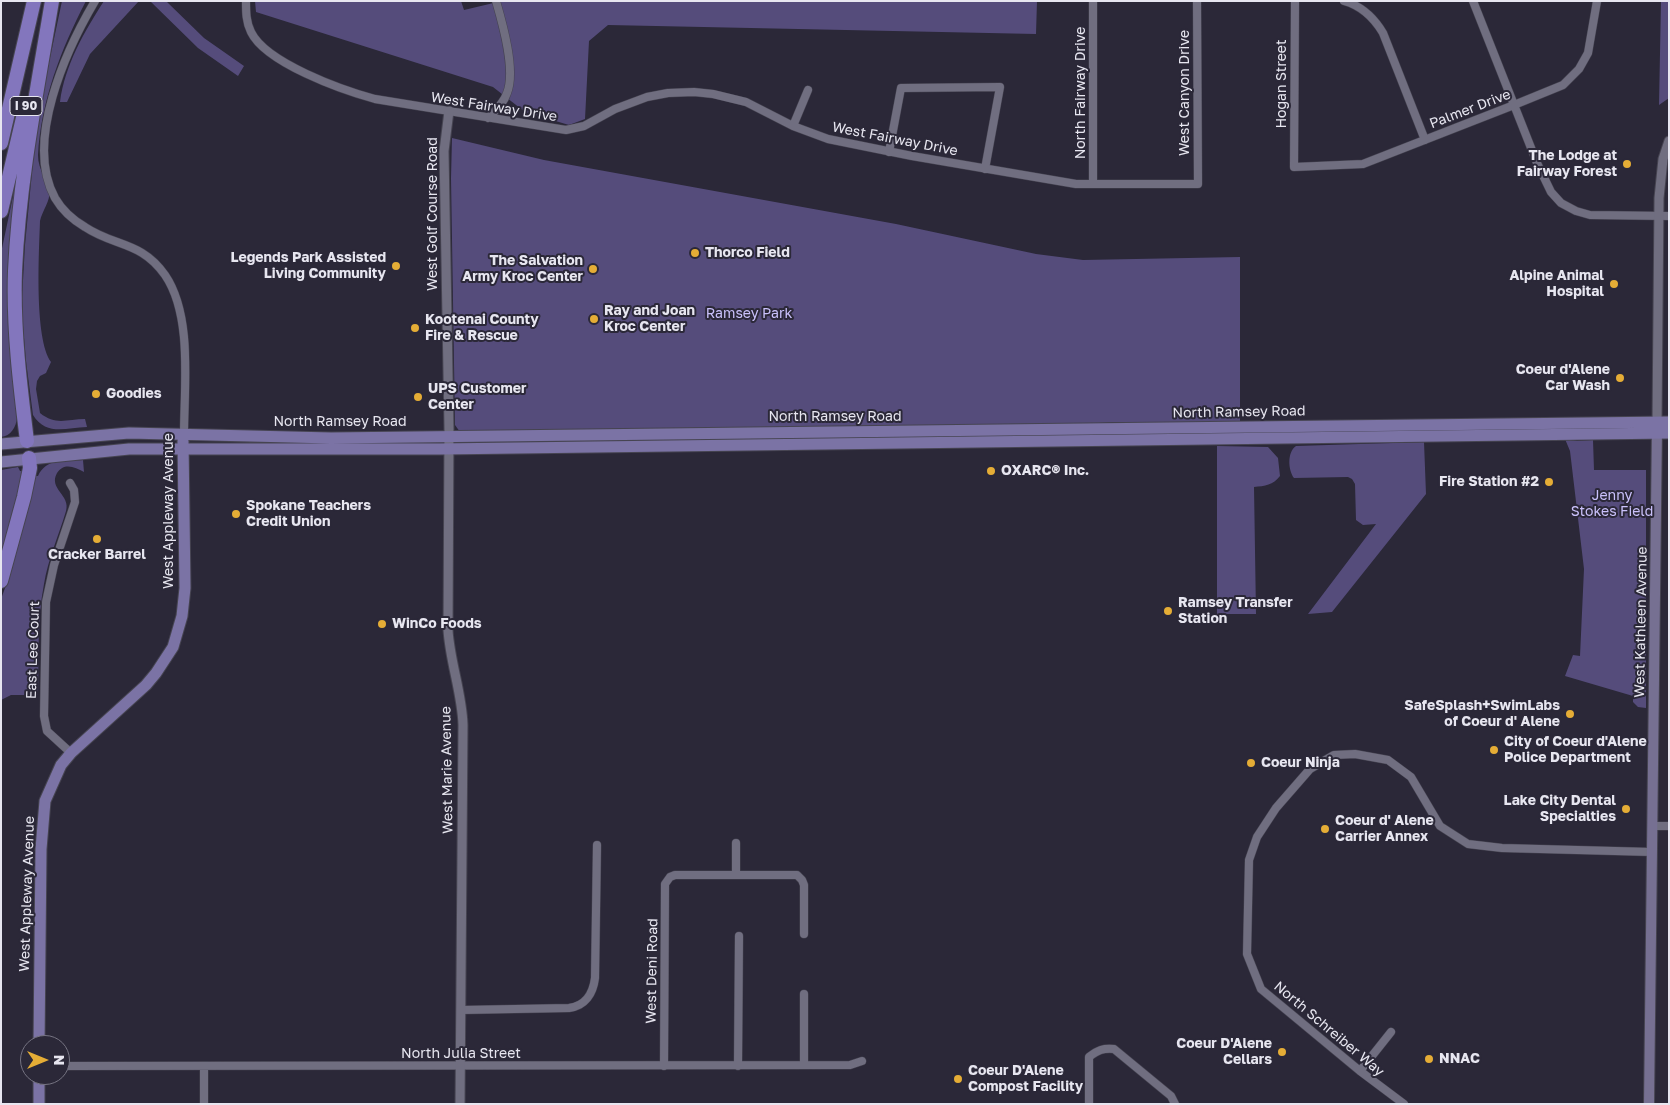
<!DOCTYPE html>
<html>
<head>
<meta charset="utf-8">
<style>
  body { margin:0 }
  #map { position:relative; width:1670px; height:1105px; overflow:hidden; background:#2b2838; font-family:"Golos Text",sans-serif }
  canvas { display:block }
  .frame { position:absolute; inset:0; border:2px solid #e7e6f0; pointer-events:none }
  .north { position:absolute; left:20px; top:1035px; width:50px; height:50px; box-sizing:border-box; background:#2b2838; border:1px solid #767482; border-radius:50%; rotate:90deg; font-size:14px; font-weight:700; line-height:20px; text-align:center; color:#e7e6f0 }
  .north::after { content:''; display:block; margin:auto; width:18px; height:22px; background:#e5ad36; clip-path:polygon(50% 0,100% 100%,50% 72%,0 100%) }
</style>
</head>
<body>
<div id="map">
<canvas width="1670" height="1105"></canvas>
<div class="frame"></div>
<div class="north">N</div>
</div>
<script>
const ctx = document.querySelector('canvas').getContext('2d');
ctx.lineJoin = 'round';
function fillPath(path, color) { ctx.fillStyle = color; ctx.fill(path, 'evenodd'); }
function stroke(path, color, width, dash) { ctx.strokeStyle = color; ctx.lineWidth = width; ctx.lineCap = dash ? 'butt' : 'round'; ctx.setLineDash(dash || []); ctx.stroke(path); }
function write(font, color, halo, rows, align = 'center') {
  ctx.font = font + ' "Golos Text",sans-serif'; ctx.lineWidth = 4; ctx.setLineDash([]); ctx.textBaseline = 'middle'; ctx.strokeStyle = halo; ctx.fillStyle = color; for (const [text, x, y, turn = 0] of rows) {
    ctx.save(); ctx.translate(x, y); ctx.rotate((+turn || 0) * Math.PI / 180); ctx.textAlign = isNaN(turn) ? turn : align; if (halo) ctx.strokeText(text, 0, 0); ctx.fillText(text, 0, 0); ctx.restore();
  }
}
const green = new Path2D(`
  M 62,1 L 86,1 C 61,49 41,101 38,155 C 38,171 48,179 49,192 C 51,200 42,211 40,221 C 39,252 34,338 51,362 L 46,373 L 40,376 L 37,381 L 36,389 L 40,413 C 56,426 67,419 85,419 L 87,427 C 65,428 46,436 33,415 L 26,361 L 23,326 L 22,298 L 25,245 L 34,151 L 40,105 Z
  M 104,1 L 139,1 L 90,54 L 67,102 L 60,102 C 65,65 84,32 104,1 Z
  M 150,1 L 166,1 L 204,38 L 244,66 L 238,76 L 198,48 Z
  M 255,1 L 461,1 L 464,10 L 502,1 L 1037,1 L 1036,34 L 608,25 L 589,41 L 585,119 L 569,125 L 525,112 L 493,87 L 256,12 Z
  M 1661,1 L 1669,1 L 1669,98 L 1659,105 Z
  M 452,138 L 544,160 L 896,224 L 1036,254 L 1083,260 L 1240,257 L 1240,422 L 1115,422 L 1067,425 L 460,432 L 455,425 L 451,178 Z
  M 15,187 L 18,188 L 17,418 C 16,427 11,436 1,437 L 1,253 Z
  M 1565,439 L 1577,441 L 1593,440 L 1594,470 L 1646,470 L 1646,708 L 1638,707 L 1633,702 L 1633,696 L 1565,676 L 1573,655 L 1580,656 L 1584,569 L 1570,451 Z
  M 1424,442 L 1426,494 L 1332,612 L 1308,614 L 1376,524 L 1363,525 L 1356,520 L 1355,484 L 1352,479 L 1348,477 L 1294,478 C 1288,470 1287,452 1296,446 Z
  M 1217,446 L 1268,447 L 1278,458 L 1280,476 C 1273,485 1265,486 1254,487 L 1256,614 L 1217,614 Z
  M 83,460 L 84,472 C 75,467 64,462 57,473 C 48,489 71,495 66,511 C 59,535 48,559 44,584 C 37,620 39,658 38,695 L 11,695 L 1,700 L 1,599 L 12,569 L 34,476 L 38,476 C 46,458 65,461 83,460 Z
  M 18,467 L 20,471 L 23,471 L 1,567 L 1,470 Z`);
const minor = new Path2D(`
  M 95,1 C 66,50 24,142 55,198 C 62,210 73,220 85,227 C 115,247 141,241 165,275 C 193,316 184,387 184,435
  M 246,1 C 246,12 246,22 251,32 C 266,63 342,90 375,99 L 566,130 L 584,126 L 615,109 L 647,97 L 668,93 L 694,92 L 713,94 L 746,102 L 793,126 L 828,139 L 912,156 L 1076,184 L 1198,184 L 1197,1
  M 1295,1 L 1294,167 L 1363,164 L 1514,105 L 1563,85 L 1579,69 L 1588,53 L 1597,1
  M 1344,1 C 1362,6 1374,18 1383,33 L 1425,140
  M 1473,1 L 1537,163 L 1551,192 L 1561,203 L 1576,211 L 1590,215 L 1669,216
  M 488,118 C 495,111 504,103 507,93 C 516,71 503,25 496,1
  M 793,126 L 808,90
  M 889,152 L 901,88 L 1000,87 L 985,169
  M 1093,184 L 1093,1
  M 70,483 L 74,490 L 75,502 L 54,565 L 46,602 L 44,716 L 47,731 L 71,753
  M 1652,826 L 1669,826
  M 736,843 L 736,875
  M 804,994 L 804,1065
  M 461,1010 L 569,1008 C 585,1006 593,994 595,978 L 597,845
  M 60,1066 L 850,1065 L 862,1061
  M 664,1066 L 665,884 L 670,877 L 675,875 L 797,875 L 802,880 L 804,885 L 804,934
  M 738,1066 L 739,936
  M 1360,1071 L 1391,1032
  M 204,1104 L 204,1067
  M 1089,1104 L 1089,1057 C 1098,1050 1103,1048 1114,1049 L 1171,1096 L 1175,1104
  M 1404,1104 L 1360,1071 L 1261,989 L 1247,954 L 1249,860 L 1257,837 L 1276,808 L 1310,769 L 1334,755 L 1355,754 L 1388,760 L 1411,777 L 1440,826 L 1468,844 L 1502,848 L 1652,852`);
const tertiary = new Path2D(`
  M 449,111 L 444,151 L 449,429 L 448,630 C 450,662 462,693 463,725 L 460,1104
  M 1657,422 L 1659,198 L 1663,159 L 1669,141`);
const secondary = new Path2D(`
  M 1649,1104 L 1657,425`);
const primary = new Path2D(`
  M 1,444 L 129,433 L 331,438 L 1669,422
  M 1,462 L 129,449 L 440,449 L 1669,433
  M 39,1045 L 41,849 L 45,801 L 61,765 L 71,753 L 146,685 L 156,673 L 173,647 L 182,616 L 185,588 L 183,441
  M 39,1104 L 39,1075`);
const motorway = new Path2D(`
  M 1,143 L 34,1
  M 1,211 L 26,105
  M 27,441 C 20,385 13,328 15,271 C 19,181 37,91 52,1
  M 1,581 L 24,497 L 30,468 L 29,458`);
const markers = [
  [1627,164,5,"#e5ad36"],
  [695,253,5,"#e5ad36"],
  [396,266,5,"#e5ad36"],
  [593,269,5,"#e5ad36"],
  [1614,284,5,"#e5ad36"],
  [594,319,5,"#e5ad36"],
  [415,328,5,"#e5ad36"],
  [1620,378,5,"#e5ad36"],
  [96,394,5,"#e5ad36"],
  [418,397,5,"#e5ad36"],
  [991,471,5,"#e5ad36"],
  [1549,482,5,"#e5ad36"],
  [236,514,5,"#e5ad36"],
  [97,539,5,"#e5ad36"],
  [1168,611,5,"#e5ad36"],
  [382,624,5,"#e5ad36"],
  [1570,714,5,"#e5ad36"],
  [1494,750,5,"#e5ad36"],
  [1251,763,5,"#e5ad36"],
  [1626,809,5,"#e5ad36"],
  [1325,829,5,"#e5ad36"],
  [1282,1052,5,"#e5ad36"],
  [1429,1059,5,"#e5ad36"],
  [958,1079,5,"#e5ad36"]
];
const shields = [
  [26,106,32]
];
const shieldNames = [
  ["I 90",26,106]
];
const streetNames = [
  ["Hogan Street",1282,84,-90],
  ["North Fairway Drive",1081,93,-90],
  ["West Canyon Drive",1185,93,-90],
  ["West Fairway Drive",494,107,9],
  ["Palmer Drive",1470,109,-21],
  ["West Fairway Drive",895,139,11],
  ["West Golf Course Road",433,214,-90],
  ["North Ramsey Road",1239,412,-1],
  ["North Ramsey Road",835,417],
  ["North Ramsey Road",340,422],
  ["West Appleway Avenue",169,511,-90],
  ["West Kathleen Avenue",1641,622,-89],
  ["East Lee Court",33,650,-88],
  ["West Marie Avenue",447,770,-91],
  ["West Appleway Avenue",27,894,-88],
  ["West Deni Road",652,971,-89],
  ["North Schreiber Way",1329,1029,40],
  ["North Julia Street",461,1054]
];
const poiNames = [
  ["The Lodge at",1617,156,"right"],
  ["Fairway Forest",1617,172,"right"],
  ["Thorco Field",705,253],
  ["Legends Park Assisted",386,258,"right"],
  ["Living Community",386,274,"right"],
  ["The Salvation",583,261,"right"],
  ["Army Kroc Center",583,277,"right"],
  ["Alpine Animal",1604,276,"right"],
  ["Hospital",1604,292,"right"],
  ["Ray and Joan",604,311],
  ["Kroc Center",604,327],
  ["Kootenai County",425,320],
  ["Fire & Rescue",425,336],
  ["Coeur d'Alene",1610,370,"right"],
  ["Car Wash",1610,386,"right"],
  ["UPS Customer",428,389],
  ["Center",428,405],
  ["Goodies",106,394],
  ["OXARC® Inc.",1001,471],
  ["Fire Station #2",1539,482,"right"],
  ["Spokane Teachers",246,506],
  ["Credit Union",246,522],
  ["Cracker Barrel",97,555,"center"],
  ["Ramsey Transfer",1178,603],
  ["Station",1178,619],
  ["WinCo Foods",392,624],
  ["SafeSplash+SwimLabs",1560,706,"right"],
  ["of Coeur d' Alene",1560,722,"right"],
  ["City of Coeur d'Alene",1504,742],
  ["Police Department",1504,758],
  ["Coeur Ninja",1261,763],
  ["Lake City Dental",1616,801,"right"],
  ["Specialties",1616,817,"right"],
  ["Coeur d' Alene",1335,821],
  ["Carrier Annex",1335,837],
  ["Coeur D'Alene",1272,1044,"right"],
  ["Cellars",1272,1060,"right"],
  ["NNAC",1439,1059],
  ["Coeur D'Alene",968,1071],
  ["Compost Facility",968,1087]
];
const parkNames = [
  ["Ramsey Park",749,314],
  ["Jenny",1612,496],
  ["Stokes Field",1612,512]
];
fillPath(green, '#554c7b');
stroke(minor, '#464451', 9);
stroke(tertiary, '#464451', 11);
stroke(secondary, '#464451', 12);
stroke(primary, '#464451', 13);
stroke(motorway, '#464451', 16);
stroke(minor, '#706e80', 8);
stroke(tertiary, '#706e80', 9);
stroke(secondary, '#767092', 10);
stroke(primary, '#7b73a5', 11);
stroke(motorway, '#8376bd', 14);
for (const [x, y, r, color] of markers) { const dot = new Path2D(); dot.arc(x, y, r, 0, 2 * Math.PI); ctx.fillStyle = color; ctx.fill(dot); stroke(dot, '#2b2838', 2); }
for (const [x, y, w] of shields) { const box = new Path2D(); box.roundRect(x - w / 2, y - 9.5, w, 19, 4); ctx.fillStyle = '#2b2838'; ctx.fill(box); stroke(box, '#e7e6f0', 1); }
write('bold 12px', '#e7e6f0', null, shieldNames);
write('14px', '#e7e6f0', '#2b2838', streetNames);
write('bold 14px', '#e7e6f0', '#2b2838', poiNames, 'left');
write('14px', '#cac1fb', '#2b2838', parkNames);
</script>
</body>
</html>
